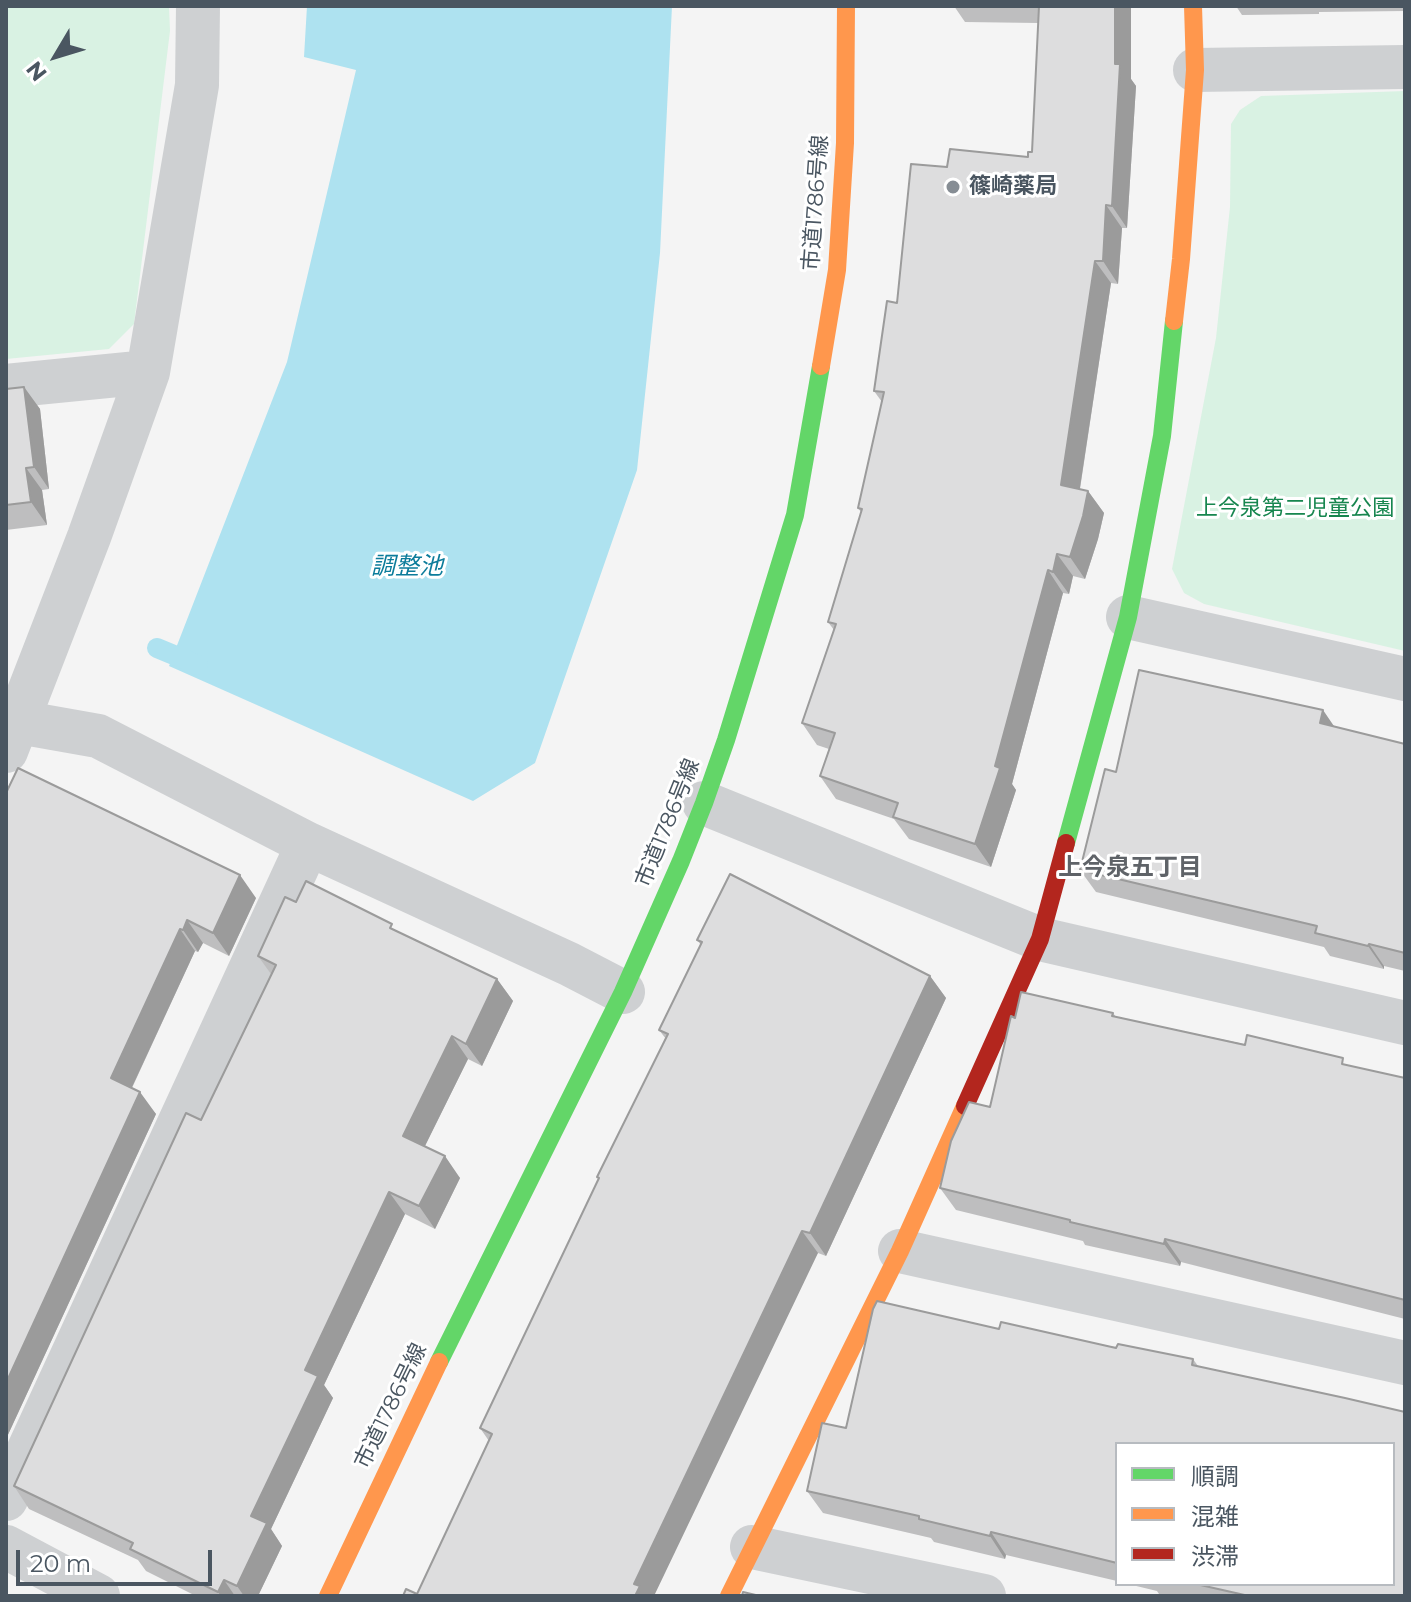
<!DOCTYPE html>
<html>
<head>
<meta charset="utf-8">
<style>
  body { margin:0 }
  #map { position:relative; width:1411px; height:1602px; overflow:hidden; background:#f4f4f4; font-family:Montserrat,"Noto Sans JP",sans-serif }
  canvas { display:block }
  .frame { position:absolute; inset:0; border:8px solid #4a5661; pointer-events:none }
  .legend { position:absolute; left:1115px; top:1442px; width:280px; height:144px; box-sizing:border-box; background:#fff; border:2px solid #b7bbc0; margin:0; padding:10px 14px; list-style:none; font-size:24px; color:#4a5661 }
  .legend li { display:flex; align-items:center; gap:16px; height:40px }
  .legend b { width:40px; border:2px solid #b7bbc0 }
  .north { position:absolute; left:16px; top:16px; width:80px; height:80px; -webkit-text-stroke:6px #fff; paint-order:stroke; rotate:232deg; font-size:22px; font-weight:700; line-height:32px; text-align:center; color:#4a5661 }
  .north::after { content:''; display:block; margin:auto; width:28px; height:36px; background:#4a5661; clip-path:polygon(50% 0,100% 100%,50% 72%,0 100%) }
  .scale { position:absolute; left:16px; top:1550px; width:196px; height:36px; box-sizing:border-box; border:4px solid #4a5661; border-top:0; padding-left:10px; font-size:24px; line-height:28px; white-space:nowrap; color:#4a5661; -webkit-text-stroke:6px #fff; paint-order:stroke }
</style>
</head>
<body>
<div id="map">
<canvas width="1411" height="1602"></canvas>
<div class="frame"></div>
<ul class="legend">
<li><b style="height:10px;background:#63d668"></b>順調</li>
<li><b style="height:10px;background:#ff974d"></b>混雑</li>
<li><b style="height:10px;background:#b3261e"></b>渋滞</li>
</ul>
<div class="north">N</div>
<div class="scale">20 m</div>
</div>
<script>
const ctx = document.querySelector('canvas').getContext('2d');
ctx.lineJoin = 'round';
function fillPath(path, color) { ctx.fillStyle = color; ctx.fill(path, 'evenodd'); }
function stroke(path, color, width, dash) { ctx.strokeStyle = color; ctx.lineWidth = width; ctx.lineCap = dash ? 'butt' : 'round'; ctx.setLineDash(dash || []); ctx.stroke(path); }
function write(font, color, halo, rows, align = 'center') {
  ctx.font = font + ' Montserrat,"Noto Sans JP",sans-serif'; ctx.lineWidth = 6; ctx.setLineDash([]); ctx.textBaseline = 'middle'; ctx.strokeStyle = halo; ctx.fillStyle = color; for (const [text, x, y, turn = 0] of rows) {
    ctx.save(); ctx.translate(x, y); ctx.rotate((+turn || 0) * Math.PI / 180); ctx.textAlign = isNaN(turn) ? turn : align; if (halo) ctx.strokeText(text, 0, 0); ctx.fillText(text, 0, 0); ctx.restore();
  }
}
const green = new Path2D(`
  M 6,6 L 169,6 L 170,31 L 134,324 L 109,349 L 6,359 Z
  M 1405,91 L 1405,651 L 1204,604 L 1184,593 L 1172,569 L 1216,338 L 1230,207 L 1231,124 L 1240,110 L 1261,96 Z`);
const water = new Path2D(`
  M 307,6 L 672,6 L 660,253 L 637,470 L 535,763 L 473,801 L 169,666 L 287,362 L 356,70 L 304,57 Z`);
const stream = new Path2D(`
  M 157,648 L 198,665`);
const street = new Path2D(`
  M 1195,70 L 1405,67
  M 6,386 L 148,372
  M 1128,617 L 1405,679
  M 6,723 L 19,722 L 98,736 L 308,844 L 569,964 L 623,992
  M 6,751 L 89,537 L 148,372 L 197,85 L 198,6
  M 704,803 L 1040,939 L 1405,1023
  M 900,1251 L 1405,1363
  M 6,1499 L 308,844
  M 6,1547 L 98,1596
  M 752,1547 L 984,1596`);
const fast = new Path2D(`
  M 1066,843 L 1128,617 L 1162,436 L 1174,321
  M 439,1362 L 623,992 L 681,861 L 704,803 L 726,740 L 795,515 L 821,366`);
const slow = new Path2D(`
  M 1174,321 L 1181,259 L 1195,70 L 1193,6
  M 821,366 L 837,270 L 845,143 L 846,6
  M 328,1596 L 439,1362
  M 729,1596 L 900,1251 L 965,1106`);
const jam = new Path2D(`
  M 965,1106 L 1040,939 L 1066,843`);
const wall = new Path2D(`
  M 947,6 L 1131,6 L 1131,79 L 1136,86 L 1127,228 L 1122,228 L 1118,284 L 1111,283 L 1080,489 L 1088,491 L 1104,513 L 1098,539 L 1085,579 L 1073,576 L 1069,594 L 1063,593 L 1012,784 L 1016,790 L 991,867 L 909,839 L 894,819 L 836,799 L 820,776 L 829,749 L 817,745 L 802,723 L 834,630 L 828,622 L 861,512 L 858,508 L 882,402 L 874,391 L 897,303 L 947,167 L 1028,157 L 1032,152 L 1038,23 L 965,22 L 954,6 Z
  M 1236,6 L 1405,6 L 1405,11 L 1319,12 L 1319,14 L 1242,15 Z
  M 24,387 L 40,409 L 49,489 L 42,490 L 47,525 L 6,530 L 6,389 Z
  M 1335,727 L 1405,744 L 1405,971 L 1384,966 L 1384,969 L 1330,956 L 1324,947 L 1096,892 L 1080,870 L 1116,772 Z
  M 6,793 L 256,898 L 229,956 L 203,943 L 198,952 L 195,951 L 132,1088 L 156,1114 L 6,1439 Z
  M 296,902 L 397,931 L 497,979 L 513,1001 L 482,1066 L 468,1059 L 425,1146 L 460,1178 L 435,1229 L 405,1214 L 324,1385 L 333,1398 L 271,1529 L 282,1546 L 258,1596 L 196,1596 L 146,1571 L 138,1560 L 29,1509 L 14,1486 L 201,1120 L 271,974 L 258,956 Z
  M 697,940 L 930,976 L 946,998 L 826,1256 L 818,1253 L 417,1594 L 489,1441 L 480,1428 L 599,1179 L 597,1177 L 666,1039 L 659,1030 L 701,945 Z
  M 1113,1013 L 1116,1017 L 1405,1078 L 1405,1319 L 1181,1262 L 1180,1266 L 1085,1245 L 1083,1241 L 956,1210 L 940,1188 L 990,1107 L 1015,1018 Z
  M 999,1329 L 1193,1359 L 1198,1366 L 1405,1596 L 1166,1596 L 1159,1594 L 1157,1591 L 1128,1584 L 1393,1584 L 1117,1444 L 1117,1581 L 1006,1555 L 1005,1559 L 934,1542 L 931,1538 L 823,1513 L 807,1491 L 846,1428 Z`);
const shadedWall = new Path2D(`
  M 1115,6 L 1131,6 L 1131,79 L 1136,86 L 1127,228 L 1112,206 L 1115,64 Z
  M 1106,205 L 1122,228 L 1118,284 L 1103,261 Z
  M 1095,261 L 1111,283 L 1077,507 L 1061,485 Z
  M 24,387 L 40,409 L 49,489 L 34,467 Z
  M 26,468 L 42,490 L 47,525 L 31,502 Z
  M 1088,491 L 1104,513 L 1098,539 L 1085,579 L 1070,557 Z
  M 1057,554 L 1073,576 L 1069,594 L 1053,572 Z
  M 1048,570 L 1063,593 L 1012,784 L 1016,790 L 991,867 L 975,844 L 995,766 Z
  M 1323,710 L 1338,732 L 1320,723 Z
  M 240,875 L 256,898 L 229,956 L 213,933 Z
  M 187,920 L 203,943 L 198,952 L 183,930 Z
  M 180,929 L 195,951 L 126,1100 L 111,1078 Z
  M 1369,944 L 1384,966 L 1384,969 L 1368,946 Z
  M 930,976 L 946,998 L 826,1256 L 810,1233 Z
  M 497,979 L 513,1001 L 482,1066 L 466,1044 Z
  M 452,1036 L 468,1059 L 419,1158 L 403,1136 Z
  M 140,1092 L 156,1114 L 6,1439 L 6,1383 Z
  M 445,1156 L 460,1178 L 435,1229 L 419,1206 Z
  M 389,1192 L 405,1214 L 324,1385 L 333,1398 L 271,1529 L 282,1546 L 258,1596 L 244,1596 L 237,1586 L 251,1516 L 305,1370 Z
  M 802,1231 L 818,1253 L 654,1596 L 635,1596 L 634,1584 Z
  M 1165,1239 L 1181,1262 L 1180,1266 L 1164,1244 Z
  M 991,1532 L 1006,1555 L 1005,1559 L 990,1536 Z
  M 224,1580 L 235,1596 L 221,1596 L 218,1592 Z`);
const building = new Path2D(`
  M 1039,6 L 1115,6 L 1115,64 L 1120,64 L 1112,206 L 1106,205 L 1103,261 L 1095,261 L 1061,485 L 1088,491 L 1083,516 L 1070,557 L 1057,554 L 1053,572 L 1048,570 L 995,766 L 1000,768 L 975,844 L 893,817 L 898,803 L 820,776 L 835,733 L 802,723 L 836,624 L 828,622 L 862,509 L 858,508 L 884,392 L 874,391 L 887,301 L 897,303 L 911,164 L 947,167 L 950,149 L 1028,157 L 1028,152 L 1032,152 Z
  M 24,387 L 34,467 L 26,468 L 31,502 L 6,505 L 6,389 Z
  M 1139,670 L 1323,710 L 1320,723 L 1405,744 L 1405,953 L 1369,944 L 1368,946 L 1315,933 L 1317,926 L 1080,870 L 1105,769 L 1116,772 Z
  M 18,768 L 240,875 L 213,933 L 187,920 L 183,930 L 180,929 L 111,1078 L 140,1092 L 6,1383 L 6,793 Z
  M 730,874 L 930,976 L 810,1233 L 802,1231 L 634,1584 L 640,1586 L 635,1596 L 403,1596 L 406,1589 L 417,1594 L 492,1434 L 480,1428 L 599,1178 L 597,1177 L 668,1034 L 659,1030 L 702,942 L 697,940 Z
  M 306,881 L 392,924 L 390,928 L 497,979 L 466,1044 L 452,1036 L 403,1136 L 445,1156 L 419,1206 L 389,1192 L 305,1370 L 318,1376 L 251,1516 L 267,1523 L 237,1586 L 224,1580 L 218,1592 L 130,1549 L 133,1543 L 14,1486 L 186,1113 L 201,1120 L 276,965 L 258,956 L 285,897 L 296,902 Z
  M 1021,992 L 1113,1013 L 1112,1016 L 1245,1045 L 1247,1035 L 1343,1058 L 1342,1064 L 1405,1078 L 1405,1300 L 1165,1239 L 1164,1244 L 1070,1222 L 1070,1220 L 940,1188 L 951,1141 L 969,1102 L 990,1107 L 1011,1016 L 1015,1018 Z
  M 877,1301 L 999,1329 L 1001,1322 L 1116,1348 L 1118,1344 L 1193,1359 L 1192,1365 L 1345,1398 L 1405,1412 L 1405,1596 L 1249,1596 L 1196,1584 L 1393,1584 L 1393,1444 L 1117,1444 L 1117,1563 L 991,1532 L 990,1536 L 919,1519 L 919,1516 L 807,1491 L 822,1423 L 846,1428 L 873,1309 Z
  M 743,1592 L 760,1596 L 742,1596 Z`);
const markers = [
  [953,187,8,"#868d94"]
];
const poiNames = [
  ["篠崎薬局",969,187]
];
const streetNames = [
  ["市道1786号線",816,203,-86],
  ["市道1786号線",668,823,-68],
  ["市道1786号線",391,1406,-64]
];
const parkNames = [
  ["上今泉第二児童公園",1295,509]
];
const waterNames = [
  ["調整池",407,567]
];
const neighbourhoodNames = [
  ["上今泉五丁目",1130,868]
];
fillPath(green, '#d9f2e3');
fillPath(water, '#aee2f0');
stroke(stream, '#aee2f0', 20);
stroke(street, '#ced0d2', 44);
stroke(fast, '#63d668', 18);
stroke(slow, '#ff974d', 18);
stroke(jam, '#b3261e', 18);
fillPath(wall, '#bebebf');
fillPath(shadedWall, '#9b9b9b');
fillPath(building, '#ddddde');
stroke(building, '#9b9b9b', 2);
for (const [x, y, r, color] of markers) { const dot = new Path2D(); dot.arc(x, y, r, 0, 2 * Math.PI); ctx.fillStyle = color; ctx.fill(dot); stroke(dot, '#fff', 3); }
write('bold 22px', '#4a5661', '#fff', poiNames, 'left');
write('22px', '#4a5661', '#fff', streetNames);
write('22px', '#17864f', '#fff', parkNames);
write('italic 24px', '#0c7c9b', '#fff', waterNames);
write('bold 24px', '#5f6368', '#fff', neighbourhoodNames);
</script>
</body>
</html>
